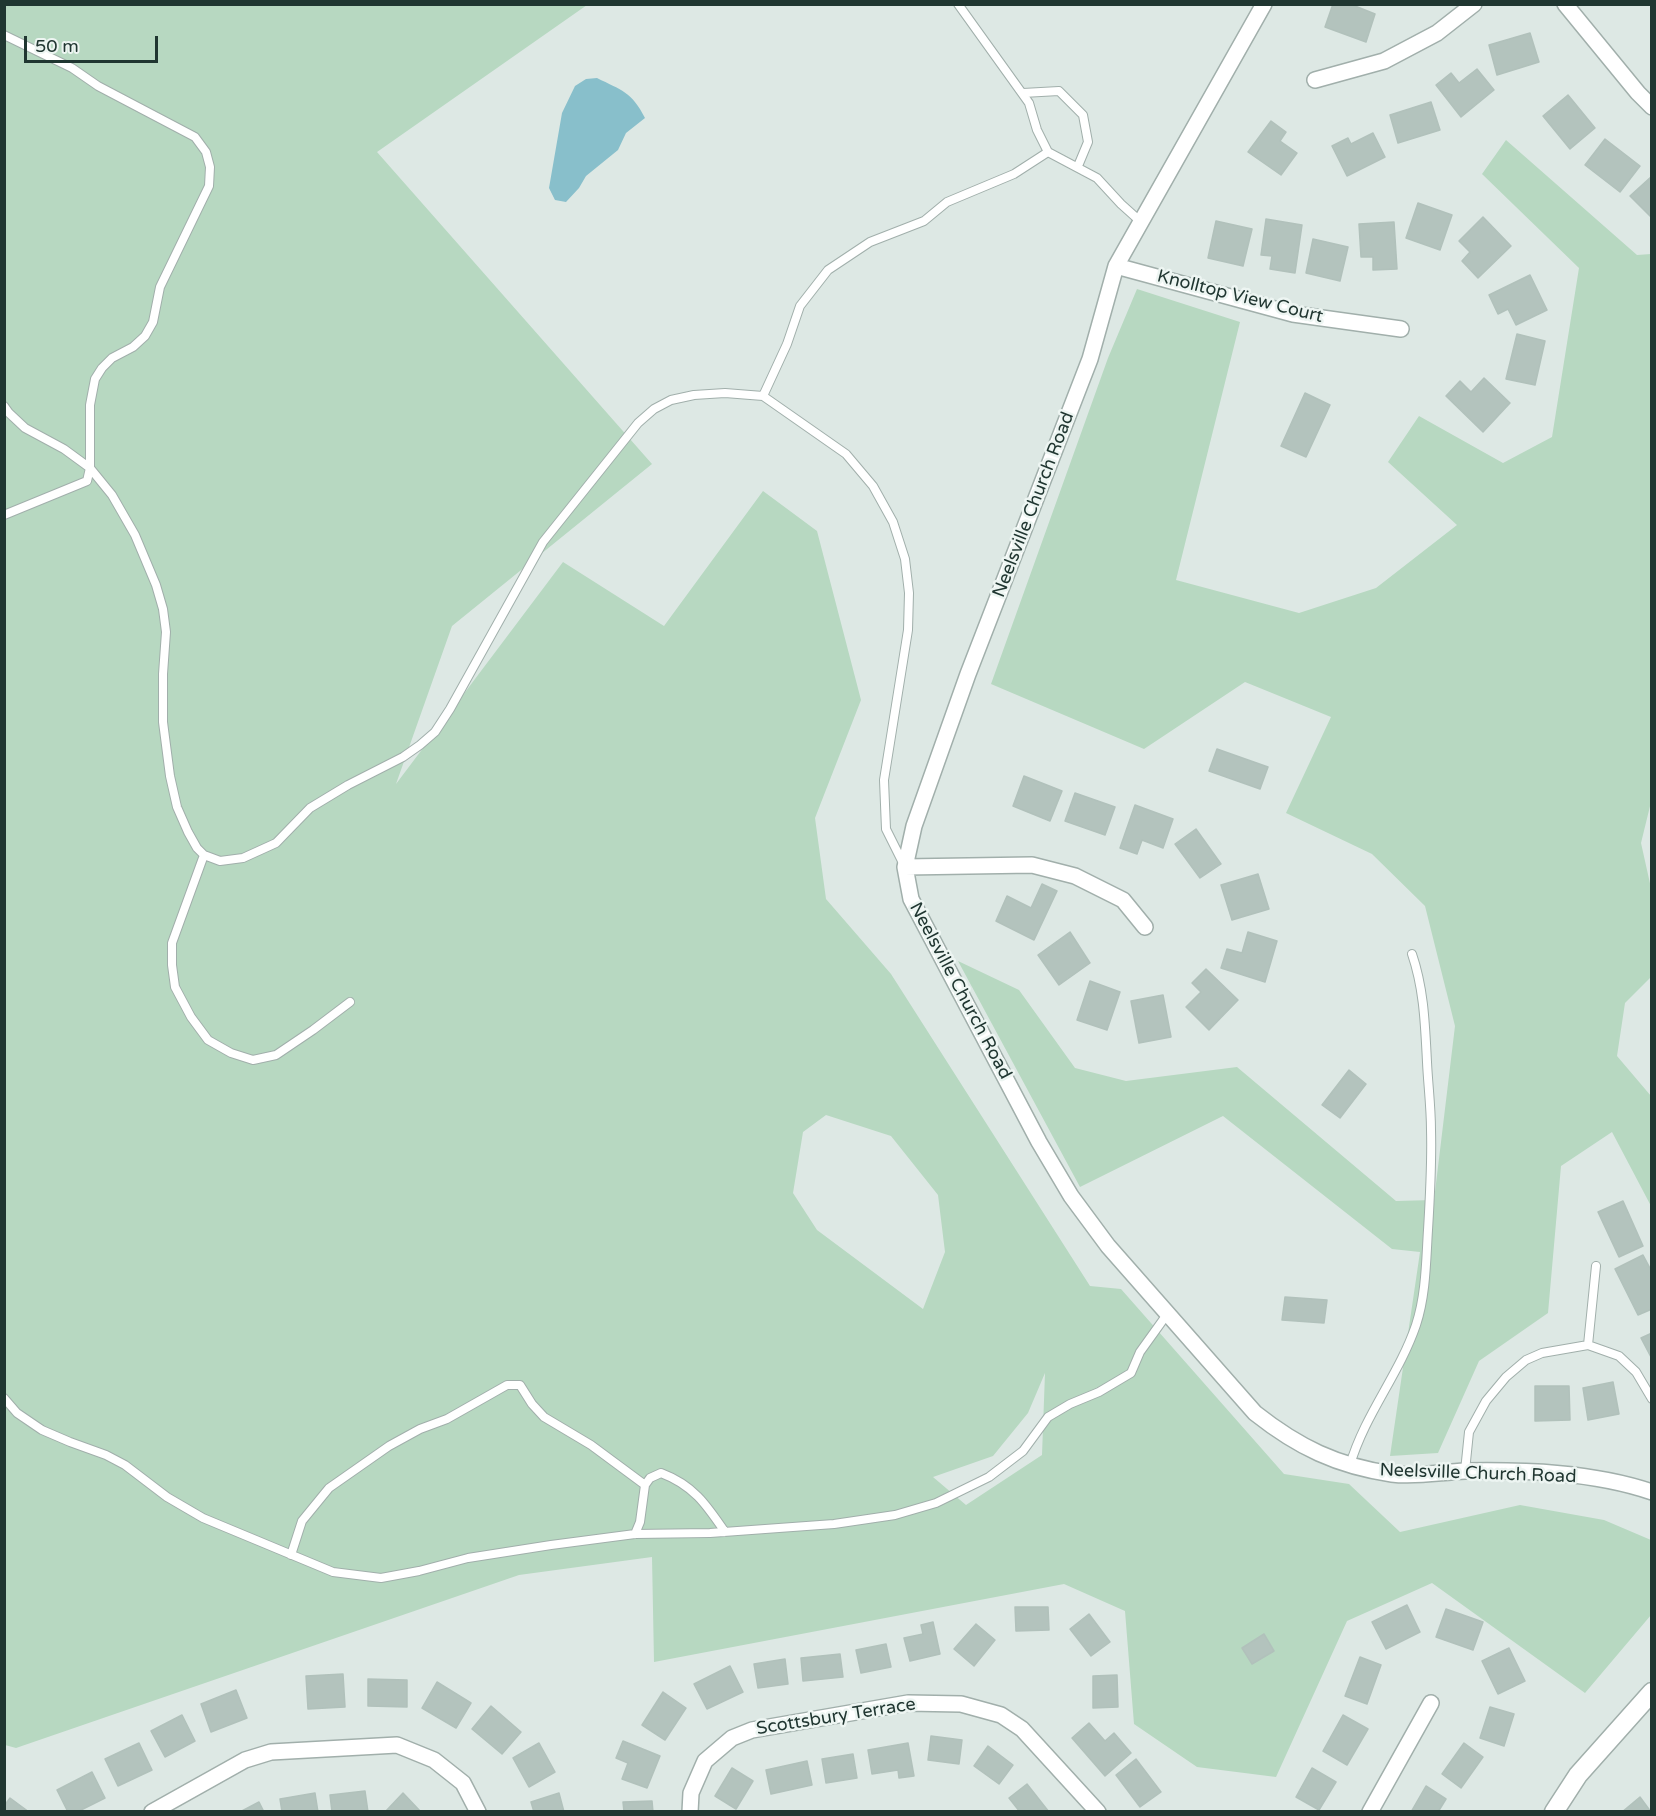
<!DOCTYPE html>
<html>
<head>
<meta charset="utf-8">
<style>
  body { margin:0 }
  #map { position:relative; width:1656px; height:1816px; overflow:hidden; background:#dde8e4; font-family:"Varela Round",sans-serif }
  canvas { display:block }
  .frame { position:absolute; inset:0; border:6px solid #203631; pointer-events:none }
  .scale { position:absolute; left:24px; top:36px; width:134px; height:27px; box-sizing:border-box; border:3px solid #203631; border-top:0; padding-left:8px; font-size:18px; line-height:21px; white-space:nowrap; color:#203631; -webkit-text-stroke:4px #edf5f2; paint-order:stroke }
</style>
</head>
<body>
<div id="map">
<canvas width="1656" height="1816"></canvas>
<div class="frame"></div>
<div class="scale">50 m</div>
</div>
<script>
const ctx = document.querySelector('canvas').getContext('2d');
ctx.lineJoin = 'round';
function fillPath(path, color) { ctx.fillStyle = color; ctx.fill(path, 'evenodd'); }
function stroke(path, color, width, dash) { ctx.strokeStyle = color; ctx.lineWidth = width; ctx.lineCap = dash ? 'butt' : 'round'; ctx.setLineDash(dash || []); ctx.stroke(path); }
function write(font, color, halo, rows, align = 'center') {
  ctx.font = font + ' "Varela Round",sans-serif'; ctx.lineWidth = 5; ctx.setLineDash([]); ctx.textBaseline = 'middle'; ctx.strokeStyle = halo; ctx.fillStyle = color; for (const [text, x, y, turn = 0] of rows) {
    ctx.save(); ctx.translate(x, y); ctx.rotate((+turn || 0) * Math.PI / 180); ctx.textAlign = isNaN(turn) ? turn : align; if (halo) ctx.strokeText(text, 0, 0); ctx.fillText(text, 0, 0); ctx.restore();
  }
}
const green = new Path2D(`
  M 4,5 L 587,5 L 377,152 L 652,464 L 452,626 L 396,784 L 563,562 L 664,626 L 763,491 L 817,531 L 861,700 L 815,818 L 826,899 L 891,974 L 1090,1286 L 1121,1289 L 1284,1474 L 1349,1484 L 1400,1532 L 1520,1505 L 1604,1520 L 1651,1540 L 1651,1615 L 1585,1693 L 1432,1583 L 1347,1621 L 1276,1777 L 1197,1767 L 1134,1724 L 1125,1611 L 1064,1584 L 654,1662 L 652,1557 L 519,1575 L 16,1748 L 5,1745 ZM 826,1115 L 891,1136 L 938,1195 L 945,1252 L 923,1309 L 817,1230 L 793,1193 L 803,1132 ZM 1045,1373 L 1042,1455 L 966,1505 L 933,1477 L 993,1456 L 1028,1413 Z
  M 1506,140 L 1637,255 L 1651,254 L 1652,798 L 1641,843 L 1651,888 L 1652,976 L 1625,1003 L 1617,1056 L 1651,1096 L 1651,1206 L 1612,1132 L 1561,1166 L 1548,1313 L 1479,1361 L 1438,1453 L 1390,1456 L 1420,1252 L 1392,1249 L 1223,1116 L 1080,1187 L 958,961 L 1019,990 L 1075,1068 L 1126,1081 L 1237,1067 L 1396,1201 L 1434,1200 L 1455,1026 L 1425,906 L 1372,854 L 1286,813 L 1331,717 L 1245,682 L 1144,749 L 991,684 L 1108,358 L 1137,289 L 1240,322 L 1176,580 L 1299,613 L 1376,588 L 1457,525 L 1388,462 L 1419,416 L 1503,463 L 1552,437 L 1579,268 L 1482,174 Z`);
const water = new Path2D(`
  M 597,78 C 621,90 632,92 645,118 L 626,133 L 618,150 L 586,176 L 579,188 L 566,202 L 555,200 L 549,188 L 562,113 L 575,86 L 586,79 Z`);
const building = new Path2D(`
  M 1333,4 L 1350,4 L 1375,14 L 1366,42 L 1325,27 Z
  M 1530,33 L 1539,62 L 1497,75 L 1489,45 Z
  M 1477,69 L 1494,90 L 1461,117 L 1436,85 L 1451,73 L 1459,83 Z
  M 1568,95 L 1595,128 L 1570,149 L 1543,116 Z
  M 1431,102 L 1440,130 L 1398,143 L 1390,115 Z
  M 1271,121 L 1286,132 L 1280,141 L 1297,153 L 1281,175 L 1248,152 Z
  M 1373,133 L 1385,157 L 1347,176 L 1332,146 L 1348,138 L 1351,144 Z
  M 1605,139 L 1640,166 L 1620,192 L 1585,165 Z
  M 1652,176 L 1652,218 L 1630,196 Z
  M 1418,203 L 1452,215 L 1440,250 L 1406,238 Z
  M 1483,217 L 1511,246 L 1478,278 L 1462,261 L 1470,252 L 1459,241 Z
  M 1266,219 L 1302,225 L 1295,273 L 1270,269 L 1272,256 L 1261,255 Z
  M 1216,221 L 1252,229 L 1243,266 L 1208,258 Z
  M 1394,222 L 1397,269 L 1373,270 L 1373,257 L 1361,257 L 1359,224 Z
  M 1313,239 L 1348,247 L 1340,281 L 1306,273 Z
  M 1530,275 L 1547,310 L 1516,325 L 1508,309 L 1498,314 L 1489,295 Z
  M 1517,334 L 1545,341 L 1535,385 L 1506,379 Z
  M 1484,378 L 1510,403 L 1483,432 L 1446,396 L 1460,381 L 1471,392 Z
  M 1305,393 L 1330,405 L 1306,457 L 1281,446 Z
  M 1217,749 L 1268,767 L 1260,789 L 1209,771 Z
  M 1024,776 L 1062,791 L 1050,821 L 1013,806 Z
  M 1075,793 L 1115,807 L 1105,835 L 1065,821 Z
  M 1135,805 L 1173,819 L 1163,848 L 1142,840 L 1137,854 L 1120,848 Z
  M 1196,829 L 1221,864 L 1200,878 L 1175,844 Z
  M 1258,874 L 1269,909 L 1232,920 L 1221,885 Z
  M 1042,884 L 1057,891 L 1034,940 L 996,921 L 1007,896 L 1031,908 Z
  M 1070,932 L 1090,963 L 1059,985 L 1038,955 Z
  M 1248,932 L 1277,941 L 1265,982 L 1221,968 L 1227,949 L 1242,953 Z
  M 1206,969 L 1238,1000 L 1209,1030 L 1186,1007 L 1201,992 L 1192,983 Z
  M 1090,981 L 1120,992 L 1107,1030 L 1077,1020 Z
  M 1163,995 L 1171,1037 L 1139,1043 L 1131,1001 Z
  M 1349,1070 L 1366,1084 L 1340,1118 L 1322,1105 Z
  M 1623,1201 L 1643,1246 L 1619,1257 L 1598,1212 Z
  M 1643,1255 L 1652,1272 L 1652,1309 L 1638,1315 L 1615,1269 Z
  M 1285,1297 L 1327,1300 L 1324,1323 L 1282,1320 Z
  M 1652,1333 L 1652,1359 L 1641,1338 Z
  M 1613,1382 L 1619,1414 L 1588,1420 L 1583,1388 Z
  M 1535,1386 L 1569,1386 L 1570,1420 L 1535,1421 Z
  M 1407,1605 L 1420,1632 L 1386,1649 L 1372,1622 Z
  M 1015,1607 L 1048,1607 L 1049,1630 L 1016,1631 Z
  M 1446,1609 L 1483,1622 L 1473,1650 L 1436,1637 Z
  M 1089,1614 L 1110,1642 L 1091,1656 L 1070,1629 Z
  M 933,1622 L 940,1654 L 910,1661 L 904,1638 L 923,1634 L 921,1625 Z
  M 976,1624 L 995,1640 L 974,1666 L 954,1649 Z
  M 1264,1634 L 1274,1651 L 1252,1664 L 1242,1648 Z
  M 886,1644 L 891,1667 L 861,1673 L 856,1650 Z
  M 1509,1648 L 1525,1681 L 1498,1694 L 1482,1661 Z
  M 840,1654 L 843,1677 L 803,1681 L 801,1658 Z
  M 1360,1657 L 1381,1665 L 1367,1704 L 1345,1696 Z
  M 785,1659 L 788,1684 L 758,1688 L 754,1664 Z
  M 730,1666 L 743,1692 L 707,1709 L 694,1684 Z
  M 343,1674 L 345,1707 L 308,1709 L 306,1676 Z
  M 1117,1675 L 1118,1707 L 1093,1708 L 1093,1676 Z
  M 368,1679 L 407,1680 L 407,1707 L 368,1706 Z
  M 437,1682 L 471,1703 L 456,1728 L 422,1708 Z
  M 236,1690 L 247,1718 L 211,1732 L 201,1704 Z
  M 663,1692 L 686,1708 L 665,1740 L 642,1725 Z
  M 491,1706 L 521,1732 L 502,1754 L 472,1729 Z
  M 1490,1707 L 1514,1714 L 1504,1746 L 1480,1738 Z
  M 182,1715 L 195,1741 L 165,1757 L 151,1731 Z
  M 1343,1715 L 1368,1729 L 1347,1765 L 1323,1751 Z
  M 1089,1723 L 1105,1741 L 1114,1733 L 1131,1753 L 1105,1776 L 1072,1738 Z
  M 931,1736 L 962,1740 L 959,1764 L 928,1760 Z
  M 623,1741 L 660,1756 L 647,1788 L 622,1779 L 628,1763 L 616,1758 Z
  M 139,1743 L 152,1770 L 118,1786 L 105,1759 Z
  M 539,1743 L 555,1772 L 529,1787 L 513,1758 Z
  M 908,1743 L 914,1776 L 899,1778 L 898,1770 L 872,1774 L 868,1750 Z
  M 1464,1743 L 1483,1757 L 1461,1788 L 1442,1774 Z
  M 988,1746 L 1013,1765 L 999,1784 L 974,1766 Z
  M 853,1754 L 857,1778 L 826,1783 L 822,1759 Z
  M 1136,1759 L 1161,1792 L 1140,1807 L 1116,1775 Z
  M 807,1761 L 812,1785 L 771,1794 L 766,1770 Z
  M 732,1768 L 753,1781 L 736,1809 L 715,1796 Z
  M 1312,1768 L 1336,1782 L 1319,1810 L 1296,1797 Z
  M 92,1772 L 105,1798 L 77,1812 L 68,1812 L 57,1790 Z
  M 1027,1784 L 1049,1812 L 1020,1812 L 1009,1798 Z
  M 1426,1786 L 1446,1799 L 1438,1812 L 1411,1812 Z
  M 365,1791 L 368,1812 L 332,1812 L 330,1795 Z
  M 315,1793 L 318,1812 L 282,1812 L 280,1799 Z
  M 403,1793 L 421,1812 L 385,1812 Z
  M 559,1793 L 564,1812 L 534,1812 L 531,1802 Z
  M 1640,1797 L 1651,1812 L 1622,1812 Z
  M 10,1798 L 29,1812 L 4,1812 L 4,1806 Z
  M 652,1801 L 653,1812 L 624,1812 L 623,1802 Z
  M 259,1802 L 264,1812 L 240,1812 Z`);
const service = new Path2D(`
  M 958,4 L 1029,103 L 1037,130 L 1048,152 L 1097,178 L 1121,204 L 1141,222
  M 4,35 L 72,68 L 98,86 L 195,137 L 206,152 L 210,167 L 209,186 L 160,287 L 153,322 L 145,336 L 133,347 L 112,358 L 102,368 L 95,379 L 90,405 L 90,468 L 87,481 L 4,515
  M 1023,93 L 1059,91 L 1083,115 L 1088,142 L 1078,166
  M 763,396 L 787,344 L 800,306 L 828,270 L 870,242 L 924,221 L 947,202 L 1014,174 L 1048,152
  M 4,406 L 9,413 L 25,428 L 64,449 L 90,468 L 112,495 L 135,535 L 156,585 L 163,609 L 166,632 L 163,674 L 163,722 L 170,776 L 177,807 L 188,832 L 197,848 L 204,855 L 220,861 L 243,858 L 276,843 L 310,808 L 348,785 L 403,757 L 420,745 L 435,732 L 450,709 L 543,542 L 638,423 L 654,409 L 671,400 L 694,395 L 725,393 L 763,396 L 846,454 L 873,486 L 893,522 L 905,559 L 909,593 L 908,630 L 884,780 L 886,829 L 904,865
  M 204,855 L 172,943 L 172,965 L 175,987 L 191,1017 L 208,1040 L 231,1053 L 253,1060 L 276,1055 L 313,1030 L 350,1002
  M 1588,1345 L 1596,1266
  M 4,1398 L 17,1413 L 42,1430 L 70,1442 L 106,1455 L 125,1465 L 167,1497 L 203,1518 L 333,1572 L 381,1578 L 419,1571 L 468,1558 L 551,1545 L 635,1534 L 710,1533 L 834,1524 L 895,1515 L 936,1503 L 989,1477 L 1023,1451 L 1048,1417 L 1070,1404 L 1099,1392 L 1131,1373 L 1140,1352 L 1168,1313
  M 1350,1465 C 1365,1414 1399,1375 1416,1325 C 1426,1295 1426,1261 1428,1230 C 1430,1197 1432,1163 1431,1130 C 1431,1107 1428,1084 1427,1062 C 1425,1024 1424,989 1412,954
  M 1465,1471 L 1469,1432 L 1486,1401 L 1506,1377 L 1526,1360 L 1542,1353 L 1588,1345 L 1619,1356 L 1636,1372 L 1652,1399
  M 635,1534 L 640,1522 L 645,1485 L 650,1478 L 661,1473 C 693,1485 706,1504 725,1532
  M 291,1555 L 302,1521 L 329,1488 L 389,1446 L 420,1429 L 447,1419 L 507,1385 L 520,1385 L 532,1404 L 544,1417 L 591,1445 L 645,1485`);
const minor = new Path2D(`
  M 1264,4 L 1116,266 L 1090,359 L 968,674 L 914,826 L 905,867 L 911,899 L 1039,1142 L 1071,1196 L 1108,1246 L 1255,1413 C 1298,1447 1337,1466 1392,1474 C 1416,1477 1441,1472 1465,1471 C 1526,1470 1593,1472 1652,1492
  M 1565,4 L 1638,93 L 1652,107
  M 1315,80 L 1384,61 L 1437,33 L 1474,4
  M 1116,266 L 1293,314 L 1401,329
  M 905,867 L 1032,865 L 1075,876 L 1123,900 L 1145,927
  M 152,1812 L 245,1760 L 271,1752 L 397,1745 L 434,1760 L 463,1783 L 478,1812
  M 690,1812 L 691,1793 L 705,1761 L 732,1738 L 752,1730 L 908,1703 L 961,1704 L 1001,1715 L 1022,1729 L 1098,1812
  M 1370,1812 L 1431,1703`);
const tertiary = new Path2D(`
  M 1554,1812 L 1578,1775 L 1652,1692`);
const streetNames = [
  ["Knolltop View Court",1240,297,14],
  ["Neelsville Church Road",1034,505,-69],
  ["Neelsville Church Road",960,991,62],
  ["Neelsville Church Road",1478,1474,2],
  ["Scottsbury Terrace",836,1717,-9]
];
fillPath(green, '#b7d8c1');
fillPath(water, '#88bfcb');
fillPath(building, '#b3c3bd');
stroke(building, '#b1c1bb', 1.5);
stroke(service, '#a1afab', 10);
stroke(minor, '#a1afab', 18);
stroke(tertiary, '#a1afab', 21);
stroke(service, '#fff', 8);
stroke(minor, '#fff', 15);
stroke(tertiary, '#fff', 18);
write('18px', '#203631', '#edf5f2', streetNames);
</script>
</body>
</html>
